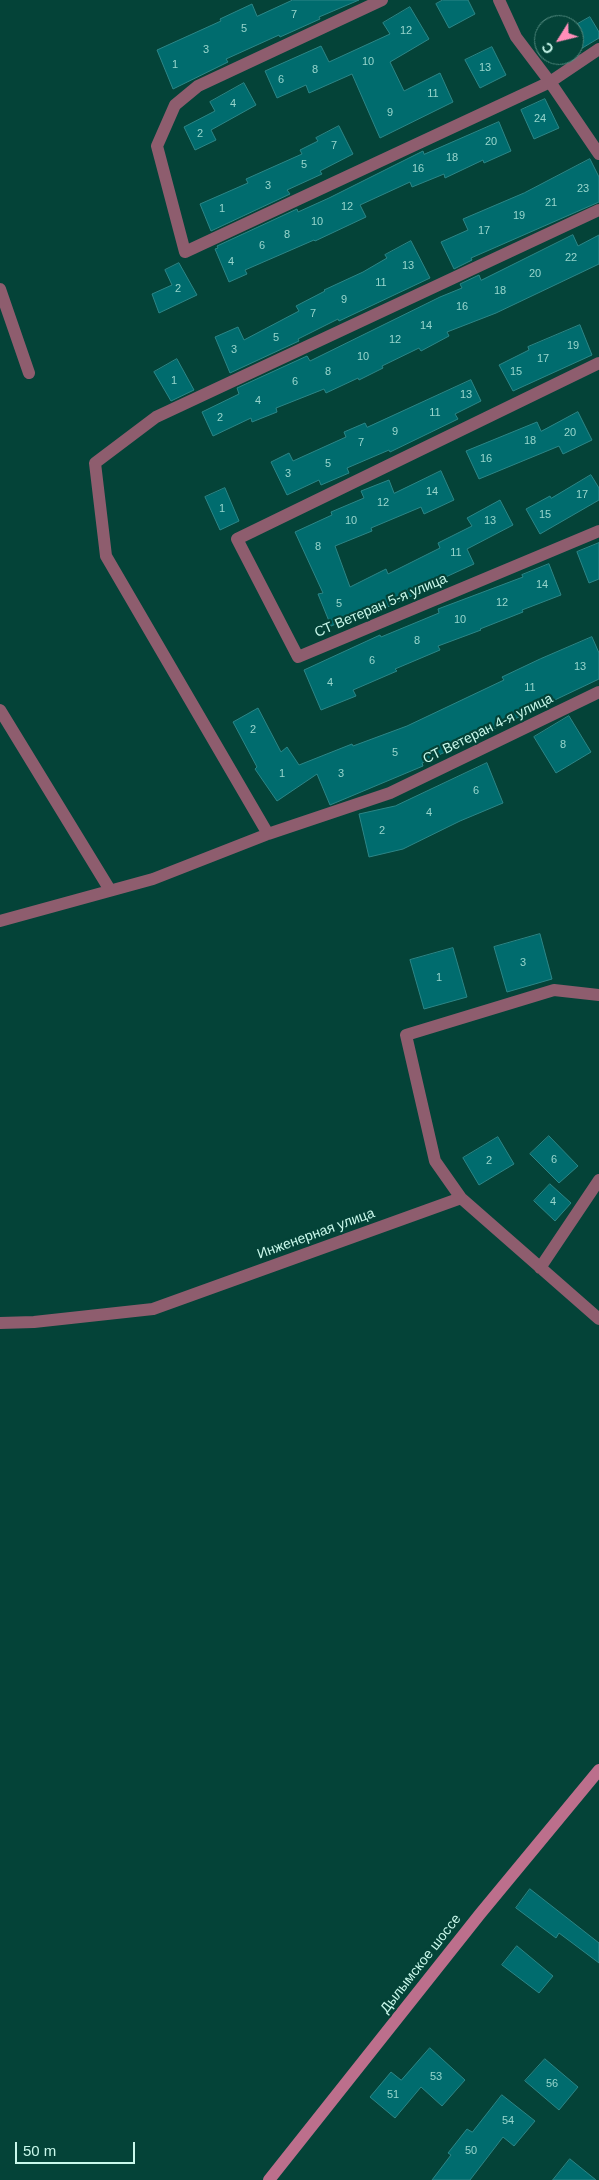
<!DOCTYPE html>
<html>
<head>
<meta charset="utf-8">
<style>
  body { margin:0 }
  #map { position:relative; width:599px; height:2180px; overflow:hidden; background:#044338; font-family:Arial,sans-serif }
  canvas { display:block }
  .north { position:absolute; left:534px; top:15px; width:50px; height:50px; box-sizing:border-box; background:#044338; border:1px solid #538b80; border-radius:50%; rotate:234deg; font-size:14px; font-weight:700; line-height:20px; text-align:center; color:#c9f8eb }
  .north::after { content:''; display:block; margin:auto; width:18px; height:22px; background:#ff8eb9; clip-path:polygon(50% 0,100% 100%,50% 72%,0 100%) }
  .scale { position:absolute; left:15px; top:2142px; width:120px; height:22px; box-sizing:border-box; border:2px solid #c9f8eb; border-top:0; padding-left:6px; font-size:15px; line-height:18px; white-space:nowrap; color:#c9f8eb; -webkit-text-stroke:4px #044338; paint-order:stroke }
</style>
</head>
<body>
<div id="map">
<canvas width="599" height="2180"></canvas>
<div class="north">С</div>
<div class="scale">50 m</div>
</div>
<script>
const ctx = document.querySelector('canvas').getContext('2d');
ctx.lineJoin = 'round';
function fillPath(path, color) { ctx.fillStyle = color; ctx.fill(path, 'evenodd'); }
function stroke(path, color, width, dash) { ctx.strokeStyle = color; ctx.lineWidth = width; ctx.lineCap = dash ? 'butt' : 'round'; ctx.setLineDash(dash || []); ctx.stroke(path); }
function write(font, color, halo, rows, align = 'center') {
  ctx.font = font + ' Arial,sans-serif'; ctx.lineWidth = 4.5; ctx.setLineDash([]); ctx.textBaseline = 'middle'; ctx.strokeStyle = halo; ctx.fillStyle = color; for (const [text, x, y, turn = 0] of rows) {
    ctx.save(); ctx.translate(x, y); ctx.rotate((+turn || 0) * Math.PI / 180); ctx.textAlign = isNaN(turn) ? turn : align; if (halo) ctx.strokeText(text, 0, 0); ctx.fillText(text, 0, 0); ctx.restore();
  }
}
const building = new Path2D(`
  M 293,0 L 359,0 L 319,17 L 320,19 L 280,37 L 279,35 L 226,59 L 228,62 L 173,89 L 157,50 L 221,21 L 220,19 L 252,4 L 257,16 Z
  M 443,0 L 468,0 L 475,14 L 449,28 L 436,4 Z
  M 410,7 L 429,39 L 390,62 L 404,91 L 440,73 L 453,102 L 380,138 L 352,74 L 309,93 L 306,85 L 277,98 L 265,71 L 321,46 L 329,62 L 390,34 L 383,23 Z
  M 590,17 L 599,32 L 599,38 L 574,53 L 574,26 Z
  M 492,47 L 506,75 L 480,88 L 465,60 Z
  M 244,83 L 256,105 L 211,130 L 216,140 L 195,150 L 184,127 L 215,111 L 210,102 Z
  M 545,99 L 559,128 L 534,139 L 521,110 Z
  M 499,122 L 511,151 L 484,163 L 483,160 L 445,178 L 444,174 L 412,187 L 410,182 L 360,205 L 366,217 L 315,241 L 314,240 L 245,270 L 247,274 L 229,282 L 215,249 L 218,248 L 217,246 L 297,209 L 298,212 L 329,198 L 423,151 L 424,154 Z
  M 339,126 L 353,154 L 320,171 L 322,174 L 287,190 L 290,194 L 211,231 L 200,204 L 248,183 L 246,179 L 302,154 L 300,150 L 318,141 L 316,138 Z
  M 590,159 L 599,177 L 599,202 L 471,258 L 472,260 L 454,269 L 441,242 L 468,230 L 463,219 L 524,193 Z
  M 573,235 L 578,246 L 599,235 L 599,264 L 496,313 L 447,332 L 449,336 L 421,351 L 419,348 L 382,366 L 383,368 L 359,380 L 358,378 L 326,393 L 324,389 L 276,408 L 277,412 L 252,422 L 251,418 L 213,436 L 202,412 L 239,394 L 237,388 L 307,356 L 310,361 L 440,297 L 462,288 L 460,284 L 479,275 L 481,280 Z
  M 411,241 L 430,278 L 339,321 L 338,319 L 298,339 L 299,341 L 230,373 L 215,337 L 238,327 L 244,340 L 299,311 L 296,306 L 325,291 L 324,290 L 363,272 L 387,258 L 385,255 Z
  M 179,263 L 197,295 L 159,313 L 152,294 L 172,285 L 165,270 Z
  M 580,325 L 592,355 L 513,391 L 499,365 L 529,350 L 528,347 Z
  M 177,359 L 194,390 L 171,401 L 154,372 Z
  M 471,380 L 481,401 L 455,414 L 458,419 L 390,452 L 389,450 L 347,468 L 349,473 L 321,485 L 319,480 L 287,495 L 271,462 L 289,453 L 293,461 L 346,437 L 344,432 L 365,423 L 367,427 Z
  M 578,412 L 592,440 L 563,454 L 559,446 L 479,479 L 466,451 L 537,422 L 541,431 Z
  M 441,471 L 454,500 L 424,514 L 421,507 L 371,528 L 372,531 L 335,546 L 350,587 L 386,569 L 388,574 L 440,548 L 438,543 L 472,526 L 467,518 L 500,500 L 513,525 L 467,549 L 474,564 L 437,581 L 438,584 L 376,612 L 374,609 L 331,626 L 318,594 L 323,593 L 295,532 L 332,515 L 331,512 L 364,498 L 361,491 L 389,480 L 394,493 Z
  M 591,475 L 599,488 L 599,500 L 540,534 L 526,509 L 550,496 L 551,498 Z
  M 225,488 L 239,521 L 220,530 L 205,497 Z
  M 599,543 L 599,579 L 589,583 L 577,552 Z
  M 549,564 L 561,595 L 522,610 L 523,612 L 480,629 L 481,630 L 438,646 L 440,650 L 395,669 L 397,671 L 353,690 L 356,696 L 321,710 L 304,670 L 380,635 L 381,637 L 439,613 L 438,609 L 523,577 L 522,575 Z
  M 592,637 L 599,653 L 599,679 L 422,763 L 423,766 L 330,805 L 317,774 L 277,801 L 255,769 L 257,767 L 233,722 L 258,708 L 281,752 L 287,747 L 299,765 L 352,744 L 353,746 L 407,726 L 504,680 L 502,677 L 540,659 Z
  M 569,716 L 591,752 L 556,773 L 534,737 Z
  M 487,763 L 503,803 L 460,821 L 403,849 L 369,857 L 359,814 L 395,806 Z
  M 540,934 L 552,979 L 507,992 L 494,947 Z
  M 453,948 L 467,997 L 424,1009 L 410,960 Z
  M 549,1136 L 578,1166 L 559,1183 L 530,1154 Z
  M 498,1137 L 514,1164 L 479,1185 L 463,1158 Z
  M 550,1184 L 571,1203 L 555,1221 L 534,1201 Z
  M 530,1889 L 599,1943 L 599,1963 L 559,1933 L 556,1938 L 516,1908 Z
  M 517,1946 L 553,1976 L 539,1993 L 502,1965 Z
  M 430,2048 L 465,2080 L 442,2106 L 421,2087 L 395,2118 L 370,2097 L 391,2072 L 401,2080 Z
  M 545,2059 L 578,2087 L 559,2110 L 525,2081 Z
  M 502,2095 L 535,2121 L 514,2146 L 503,2137 L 470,2180 L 432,2180 L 451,2155 L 448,2153 L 467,2129 L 472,2132 Z
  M 570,2159 L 596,2180 L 553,2180 Z`);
const street = new Path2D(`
  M 382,0 L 198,86 L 175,105 L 157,146 L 185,252 L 550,82 L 599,49
  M 499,0 L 516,37 L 550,82 L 599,154
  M 0,289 L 29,373
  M 599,363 L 237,539 L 298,657 L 599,531
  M 0,710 L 110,890
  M 268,834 L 106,556 L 95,463 L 156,417 L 599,210
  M 0,921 L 153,879 L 268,834 L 390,793 L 599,692
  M 461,1198 L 435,1161 L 406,1035 L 554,990 L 599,995
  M 540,1268 L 599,1180
  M 0,1323 L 34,1322 L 153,1309 L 461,1198 L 599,1319`);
const secondary = new Path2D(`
  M 269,2180 L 480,1914 L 599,1770`);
const numberNames = [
  ["7",294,15],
  ["5",244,29],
  ["12",406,31],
  ["3",206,50],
  ["10",368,62],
  ["1",175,65],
  ["13",485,68],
  ["8",315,70],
  ["6",281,80],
  ["11",433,94],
  ["4",233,104],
  ["9",390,113],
  ["24",540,119],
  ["2",200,134],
  ["20",491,142],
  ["7",334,146],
  ["18",452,158],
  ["5",304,165],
  ["16",418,169],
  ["3",268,186],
  ["23",583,189],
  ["21",551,203],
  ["12",347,207],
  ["1",222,209],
  ["19",519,216],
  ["10",317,222],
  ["17",484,231],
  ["8",287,235],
  ["6",262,246],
  ["22",571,258],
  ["4",231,262],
  ["13",408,266],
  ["20",535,274],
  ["11",381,283],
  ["2",178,289],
  ["18",500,291],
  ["9",344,300],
  ["16",462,307],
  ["7",313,314],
  ["14",426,326],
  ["5",276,338],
  ["12",395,340],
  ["19",573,346],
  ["3",234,350],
  ["10",363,357],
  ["17",543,359],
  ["8",328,372],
  ["15",516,372],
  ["1",174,381],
  ["6",295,382],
  ["13",466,395],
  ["4",258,401],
  ["11",435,413],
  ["2",220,418],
  ["9",395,432],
  ["20",570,433],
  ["18",530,441],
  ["7",361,443],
  ["16",486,459],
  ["5",328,464],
  ["3",288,474],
  ["14",432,492],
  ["17",582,495],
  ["12",383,503],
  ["1",222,509],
  ["15",545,515],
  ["10",351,521],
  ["13",490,521],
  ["8",318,547],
  ["11",456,553],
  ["14",542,585],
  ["12",502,603],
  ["5",339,604],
  ["10",460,620],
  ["8",417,641],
  ["6",372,661],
  ["13",580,667],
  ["4",330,683],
  ["11",530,688],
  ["2",253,730],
  ["8",563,745],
  ["5",395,753],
  ["1",282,774],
  ["3",341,774],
  ["6",476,791],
  ["4",429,813],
  ["2",382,831],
  ["3",523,963],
  ["1",439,978],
  ["6",554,1160],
  ["2",489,1161],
  ["4",553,1202],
  ["53",436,2077],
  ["56",552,2084],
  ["51",393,2095],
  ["54",508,2121],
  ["50",471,2151]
];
const streetNames = [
  ["СТ Ветеран 5-я улица",381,606,-23],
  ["СТ Ветеран 4-я улица",488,729,-26],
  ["Инженерная улица",316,1234,-20],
  ["Дылымское шоссе",421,1964,-52]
];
fillPath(building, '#006c6e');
stroke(building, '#2c8687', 1);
stroke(street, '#8e5d6e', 12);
stroke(secondary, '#bc6f8c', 12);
write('11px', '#97d5cc', null, numberNames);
write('14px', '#c9f8eb', '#044338', streetNames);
</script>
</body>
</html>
